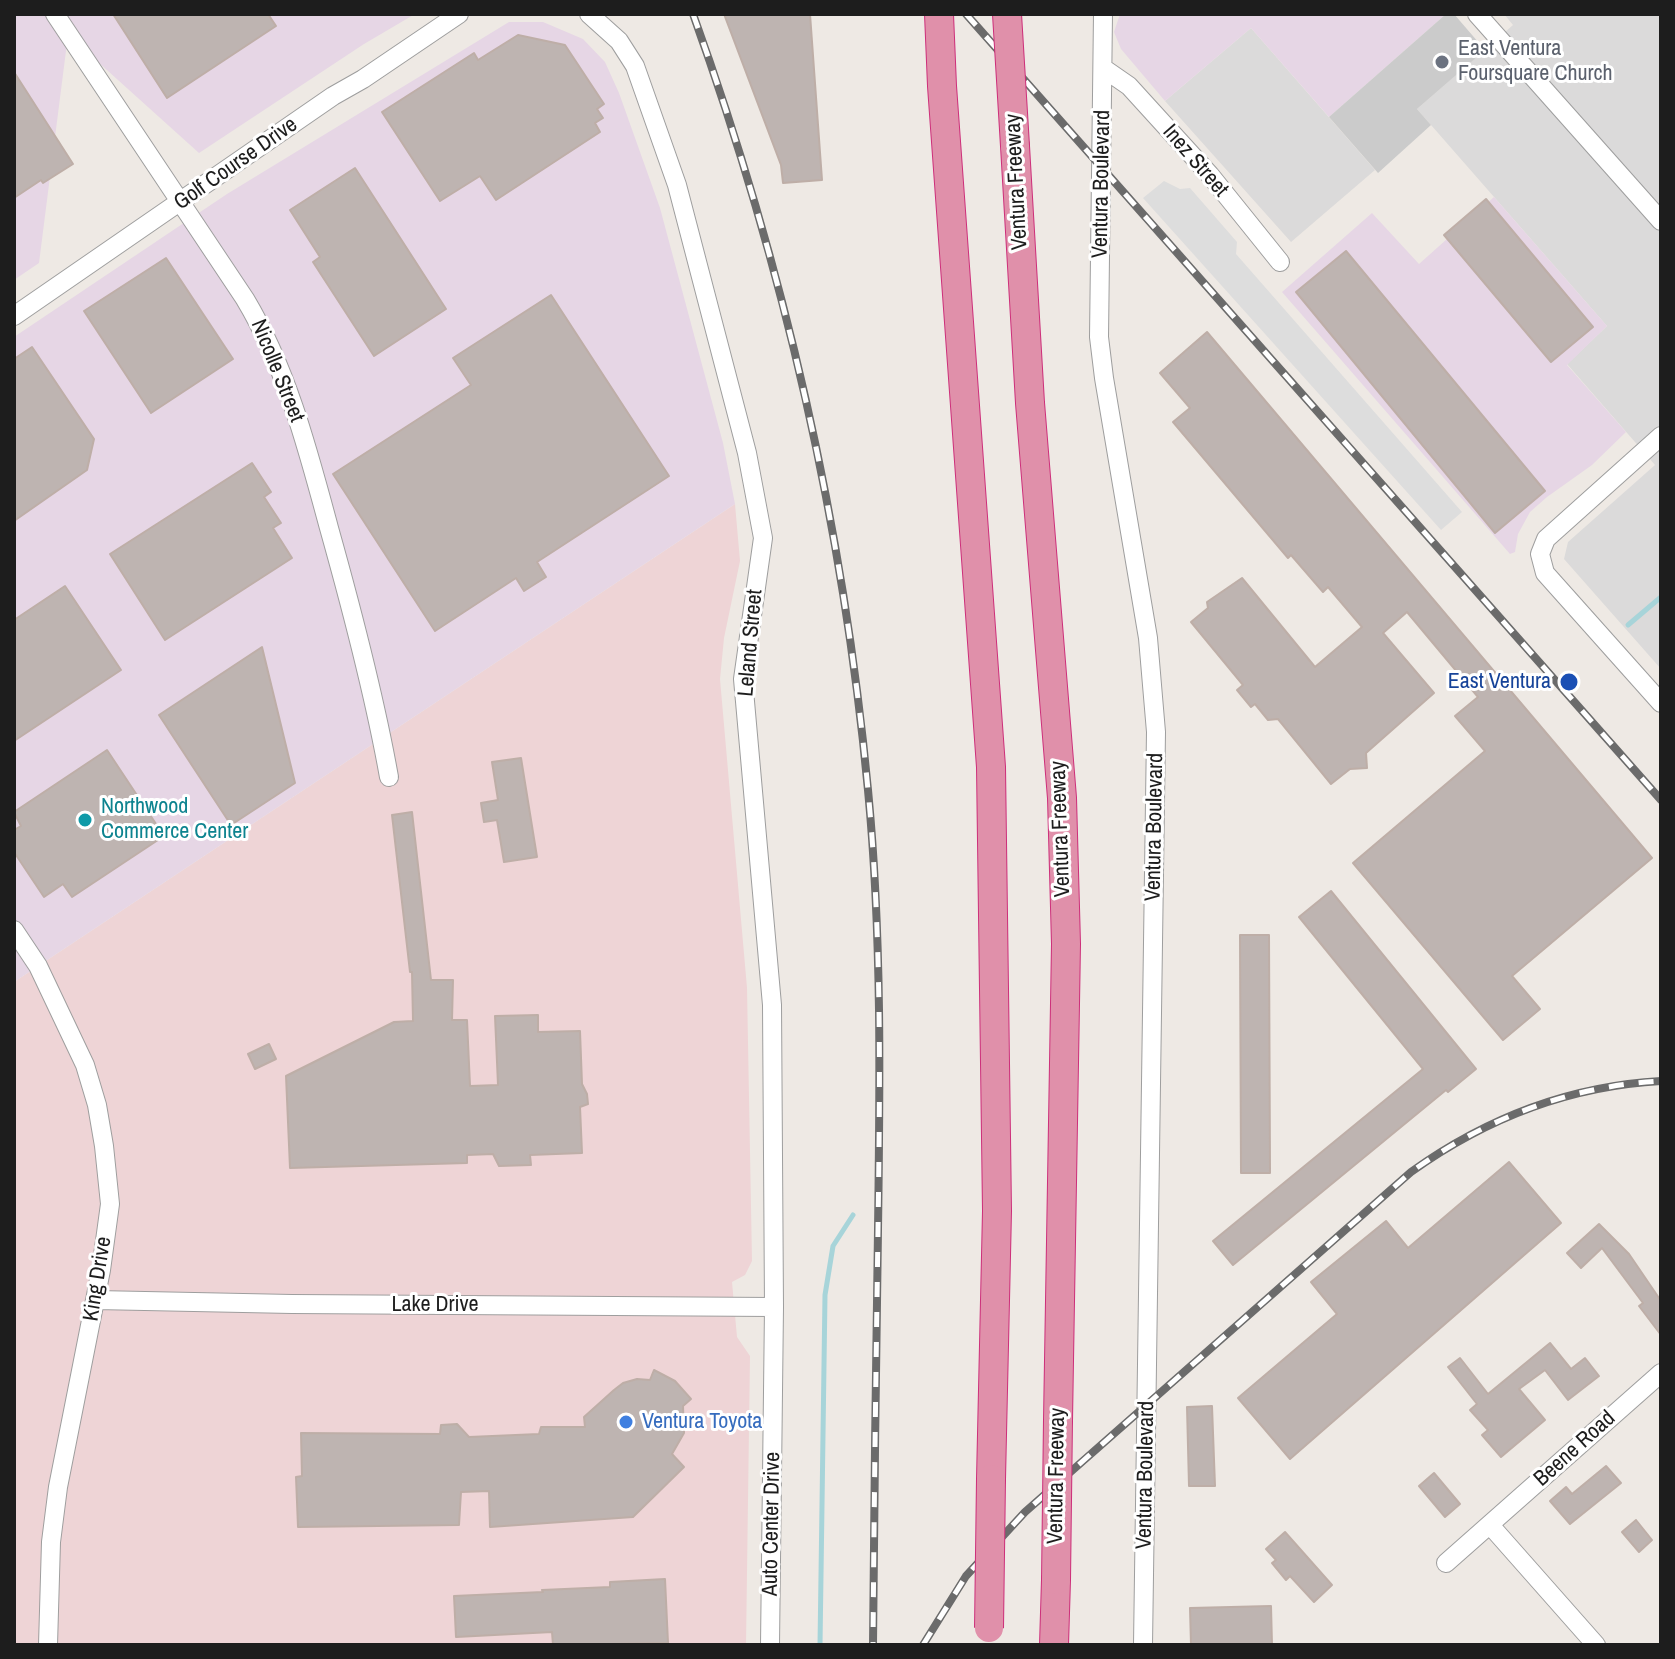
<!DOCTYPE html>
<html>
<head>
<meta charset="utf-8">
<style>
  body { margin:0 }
  #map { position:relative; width:1675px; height:1659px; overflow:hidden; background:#eee9e4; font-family:"Archivo Narrow",sans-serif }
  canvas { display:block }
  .frame { position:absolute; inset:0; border:16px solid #1d1d1d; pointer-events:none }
</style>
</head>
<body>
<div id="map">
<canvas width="1675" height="1659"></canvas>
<div class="frame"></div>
</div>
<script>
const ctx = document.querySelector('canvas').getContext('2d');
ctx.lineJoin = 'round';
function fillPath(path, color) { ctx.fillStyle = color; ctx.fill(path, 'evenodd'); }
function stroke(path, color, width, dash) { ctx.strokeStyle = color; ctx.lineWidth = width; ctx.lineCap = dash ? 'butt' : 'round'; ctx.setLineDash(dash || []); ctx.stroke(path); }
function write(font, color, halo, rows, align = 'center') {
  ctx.font = font + ' "Archivo Narrow",sans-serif'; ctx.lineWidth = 6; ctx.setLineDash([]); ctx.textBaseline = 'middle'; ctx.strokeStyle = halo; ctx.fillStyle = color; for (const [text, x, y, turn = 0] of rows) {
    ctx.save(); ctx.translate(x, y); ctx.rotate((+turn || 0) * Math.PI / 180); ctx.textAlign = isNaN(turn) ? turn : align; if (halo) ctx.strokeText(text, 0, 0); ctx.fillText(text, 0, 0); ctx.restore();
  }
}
const residential = new Path2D(`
  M 1504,14 L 1661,14 L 1661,669 L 1564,559 L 1568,542 L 1655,465 L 1567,364 L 1607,326 L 1417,109 L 1513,25 Z
  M 1251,28 L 1375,170 L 1291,242 L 1165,101 Z`);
const commercial = new Path2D(`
  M 735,504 L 740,561 L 724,638 L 720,679 L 747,988 L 752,1261 L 745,1275 L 732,1282 L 737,1337 L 750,1356 L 746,1645 L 14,1645 L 14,982 Z`);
const industrial = new Path2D(`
  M 14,14 L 415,14 L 364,44 L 199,153 L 68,35 L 39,263 L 14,280 Z
  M 1120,14 L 1446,14 L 1329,117 L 1251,28 L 1165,101 L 1121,49 L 1114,32 Z
  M 509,22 L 543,22 L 583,39 L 605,62 L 619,93 L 660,208 L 723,443 L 735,504 L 14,982 L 14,337 L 227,194 Z
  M 1494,197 L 1607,326 L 1567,365 L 1626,432 L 1592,465 L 1547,497 L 1530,512 L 1518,534 L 1515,552 L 1510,554 L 1282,292 L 1372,213 L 1419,264 Z`);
const religious = new Path2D(`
  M 1446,14 L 1454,14 L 1485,50 L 1417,109 L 1431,125 L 1378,173 L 1329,117 Z`);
const parking = new Path2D(`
  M 1164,181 L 1180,189 L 1190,188 L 1237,242 L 1236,254 L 1462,512 L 1441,530 L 1143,198 Z`);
const stream = new Path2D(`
  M 1628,625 L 1661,597
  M 820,1645 L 825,1295 L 833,1246 L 853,1215`);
const building = new Path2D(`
  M 113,14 L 268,14 L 276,26 L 167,98 Z
  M 724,14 L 810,14 L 822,180 L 783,183 L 781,165 Z
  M 518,35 L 565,45 L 604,104 L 597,109 L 603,118 L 595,123 L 600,132 L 496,200 L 480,176 L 440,201 L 382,112 L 474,53 L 478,60 Z
  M 14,72 L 73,164 L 43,183 L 41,180 L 14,198 Z
  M 355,168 L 446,309 L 374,356 L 313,262 L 320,257 L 290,210 Z
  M 1486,199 L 1593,327 L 1551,362 L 1444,235 Z
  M 1346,251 L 1545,491 L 1495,533 L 1296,292 Z
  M 166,258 L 233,359 L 151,413 L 84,311 Z
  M 551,295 L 669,476 L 537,562 L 546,577 L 524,591 L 516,578 L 435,631 L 333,474 L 471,385 L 453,358 Z
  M 1207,332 L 1652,858 L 1512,976 L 1540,1009 L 1503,1040 L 1353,863 L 1485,751 L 1455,716 L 1478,697 L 1407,612 L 1383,633 L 1434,693 L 1366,753 L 1367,768 L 1350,769 L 1331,784 L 1278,719 L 1268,720 L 1255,704 L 1251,707 L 1237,690 L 1243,685 L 1191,622 L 1208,608 L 1207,602 L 1242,578 L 1315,667 L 1362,627 L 1328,587 L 1323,592 L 1291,555 L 1288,558 L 1173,422 L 1190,408 L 1160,373 Z
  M 32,347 L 94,439 L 87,470 L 14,521 L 14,359 Z
  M 252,463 L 271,492 L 264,497 L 281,523 L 273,528 L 292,558 L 165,640 L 110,554 Z
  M 65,586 L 121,670 L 14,741 L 14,620 Z
  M 262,647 L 295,783 L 231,825 L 159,715 Z
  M 107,750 L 164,836 L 72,897 L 63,884 L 44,897 L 14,852 L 14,830 L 21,826 L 14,812 Z
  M 521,758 L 537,857 L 504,862 L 497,820 L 484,822 L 481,803 L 498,800 L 492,762 Z
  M 412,812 L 431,980 L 453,980 L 452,1020 L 467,1020 L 470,1086 L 498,1085 L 495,1016 L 538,1015 L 538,1032 L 580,1031 L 582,1084 L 587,1094 L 588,1104 L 580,1107 L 582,1153 L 530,1155 L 531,1165 L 499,1166 L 493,1154 L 467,1155 L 467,1163 L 290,1168 L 286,1076 L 394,1022 L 413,1021 L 412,972 L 410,972 L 392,815 Z
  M 1331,891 L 1476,1069 L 1448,1092 L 1446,1090 L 1233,1265 L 1213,1241 L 1423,1069 L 1299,917 Z
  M 1240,935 L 1269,935 L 1270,1173 L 1241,1173 Z
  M 269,1044 L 276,1059 L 255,1069 L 248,1054 Z
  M 1509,1162 L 1561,1223 L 1290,1459 L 1238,1398 L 1337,1314 L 1311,1282 L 1386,1221 L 1408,1248 Z
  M 1599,1224 L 1629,1254 L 1661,1301 L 1661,1335 L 1639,1306 L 1643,1303 L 1602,1248 L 1581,1268 L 1567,1253 Z
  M 1550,1343 L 1571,1369 L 1585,1358 L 1599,1376 L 1568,1400 L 1545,1370 L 1519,1389 L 1545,1420 L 1501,1457 L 1482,1435 L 1488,1430 L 1470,1410 L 1477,1404 L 1448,1367 L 1460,1358 L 1488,1394 Z
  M 654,1370 L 675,1381 L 691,1399 L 683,1406 L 684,1433 L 672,1454 L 684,1467 L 633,1517 L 490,1527 L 489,1491 L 461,1492 L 459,1525 L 298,1527 L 296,1477 L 302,1476 L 301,1433 L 440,1434 L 441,1425 L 457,1424 L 469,1437 L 539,1434 L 541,1427 L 585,1427 L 584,1417 L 614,1390 L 623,1383 L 637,1379 L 650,1380 Z
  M 1212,1406 L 1215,1486 L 1189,1486 L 1187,1407 Z
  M 1606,1466 L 1621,1483 L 1570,1524 L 1550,1501 L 1566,1487 L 1572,1494 Z
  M 1434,1473 L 1460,1504 L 1445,1517 L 1419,1486 Z
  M 1636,1520 L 1652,1540 L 1639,1552 L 1622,1532 Z
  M 1285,1532 L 1332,1585 L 1314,1602 L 1290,1576 L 1286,1580 L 1272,1563 L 1276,1560 L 1266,1549 Z
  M 665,1579 L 668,1643 L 553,1645 L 552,1632 L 456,1637 L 454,1596 L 543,1592 L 542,1590 L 610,1587 L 610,1582 Z
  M 1271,1606 L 1272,1645 L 1191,1645 L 1190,1608 Z`);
const minor = new Path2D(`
  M 55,14 L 245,299 C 287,369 308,450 329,528 C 352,610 374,693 389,777
  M 589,14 L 619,41 L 635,66 L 677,185 L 747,453 L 763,538 L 743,679 L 772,1005 L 774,1307 L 770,1645
  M 1103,14 L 1099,337 L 1104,378 L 1148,638 L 1156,732 L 1143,1645
  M 1477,14 L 1661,221
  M 1103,68 L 1129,86 L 1210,175 L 1280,262
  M 14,316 L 333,96 L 363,79 L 459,14
  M 1661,436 L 1546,539 L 1540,554 L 1545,573 L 1661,703
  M 14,930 L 38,966 L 85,1065 L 97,1105 L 104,1146 L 110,1204 L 101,1270 L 58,1487 L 51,1542 L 48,1645
  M 96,1300 L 292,1304 L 774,1307
  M 1490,1525 L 1596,1645
  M 1446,1563 L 1661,1373`);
const highway = new Path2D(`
  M 939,14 L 942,86 L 991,767 L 997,1211 L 991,1479
  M 1015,146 L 1030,403 L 1062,798 L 1066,944 L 1058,1420
  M 1054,1645 L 1056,1580`);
const rail = new Path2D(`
  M 693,14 C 783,264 843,525 868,790 C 882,936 880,1083 878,1230 C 876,1368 874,1507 873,1645
  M 966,14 L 1661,800
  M 923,1645 L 966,1576 L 1025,1512 L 1411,1172 C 1485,1119 1569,1086 1661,1081`);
const highwayBridge = new Path2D(`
  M 1007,14 L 1015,146
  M 1056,1580 L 1058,1420
  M 989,1628 L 991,1479`);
const markers = [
  [1442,62,8,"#6b7280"],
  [1569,682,10,"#1a4fb4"],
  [85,820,8,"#0f9aa8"],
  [626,1422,8,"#3f7fe0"]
];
const worshipNames = [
  ["East Ventura",1458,49],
  ["Foursquare Church",1458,74]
];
const streetNames = [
  ["Inez Street",1195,161,49],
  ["Golf Course Drive",236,164,-35],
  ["Ventura Freeway",1017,182,-93],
  ["Ventura Boulevard",1102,184,-89],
  ["Nicolle Street",277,371,68],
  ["Leland Street",751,643,-85],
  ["Ventura Boulevard",1155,827,-89],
  ["Ventura Freeway",1061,829,-92],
  ["King Drive",98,1279,-81],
  ["Lake Drive",435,1305],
  ["Beene Road",1575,1449,-42],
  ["Ventura Boulevard",1146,1475,-89],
  ["Ventura Freeway",1057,1476,-89],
  ["Auto Center Drive",772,1524,-89]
];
const transitNames = [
  ["East Ventura",1551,682]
];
const cultureNames = [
  ["Northwood",101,807],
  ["Commerce Center",101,832]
];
const shopNames = [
  ["Ventura Toyota",642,1422]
];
fillPath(residential, '#dbdada');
fillPath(commercial, '#eed4d6');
fillPath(industrial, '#e6d6e5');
fillPath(religious, '#cbcbcb');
fillPath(parking, '#ddd');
stroke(stream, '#a7d4d9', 5);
fillPath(building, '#beb4b1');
stroke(building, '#beaea7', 2);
stroke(minor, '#9e9e9e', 20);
stroke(highway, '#cd2f7a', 30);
stroke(minor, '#fff', 18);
stroke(highway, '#e090aa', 28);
stroke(rail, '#6b6b6b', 8);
stroke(rail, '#fff', 5, [15]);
stroke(highwayBridge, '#cd2f7a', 30, []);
stroke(highwayBridge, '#e090aa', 28);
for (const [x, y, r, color] of markers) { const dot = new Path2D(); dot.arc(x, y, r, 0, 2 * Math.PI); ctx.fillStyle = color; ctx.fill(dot); stroke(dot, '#fff', 3); }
write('22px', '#5b616d', '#fff', worshipNames, 'left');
write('22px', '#1d1d1d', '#fff', streetNames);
write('22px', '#164399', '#fff', transitNames, 'right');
write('22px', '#0d838f', '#fff', cultureNames, 'left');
write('22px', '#366cbe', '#fff', shopNames, 'left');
</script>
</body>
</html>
